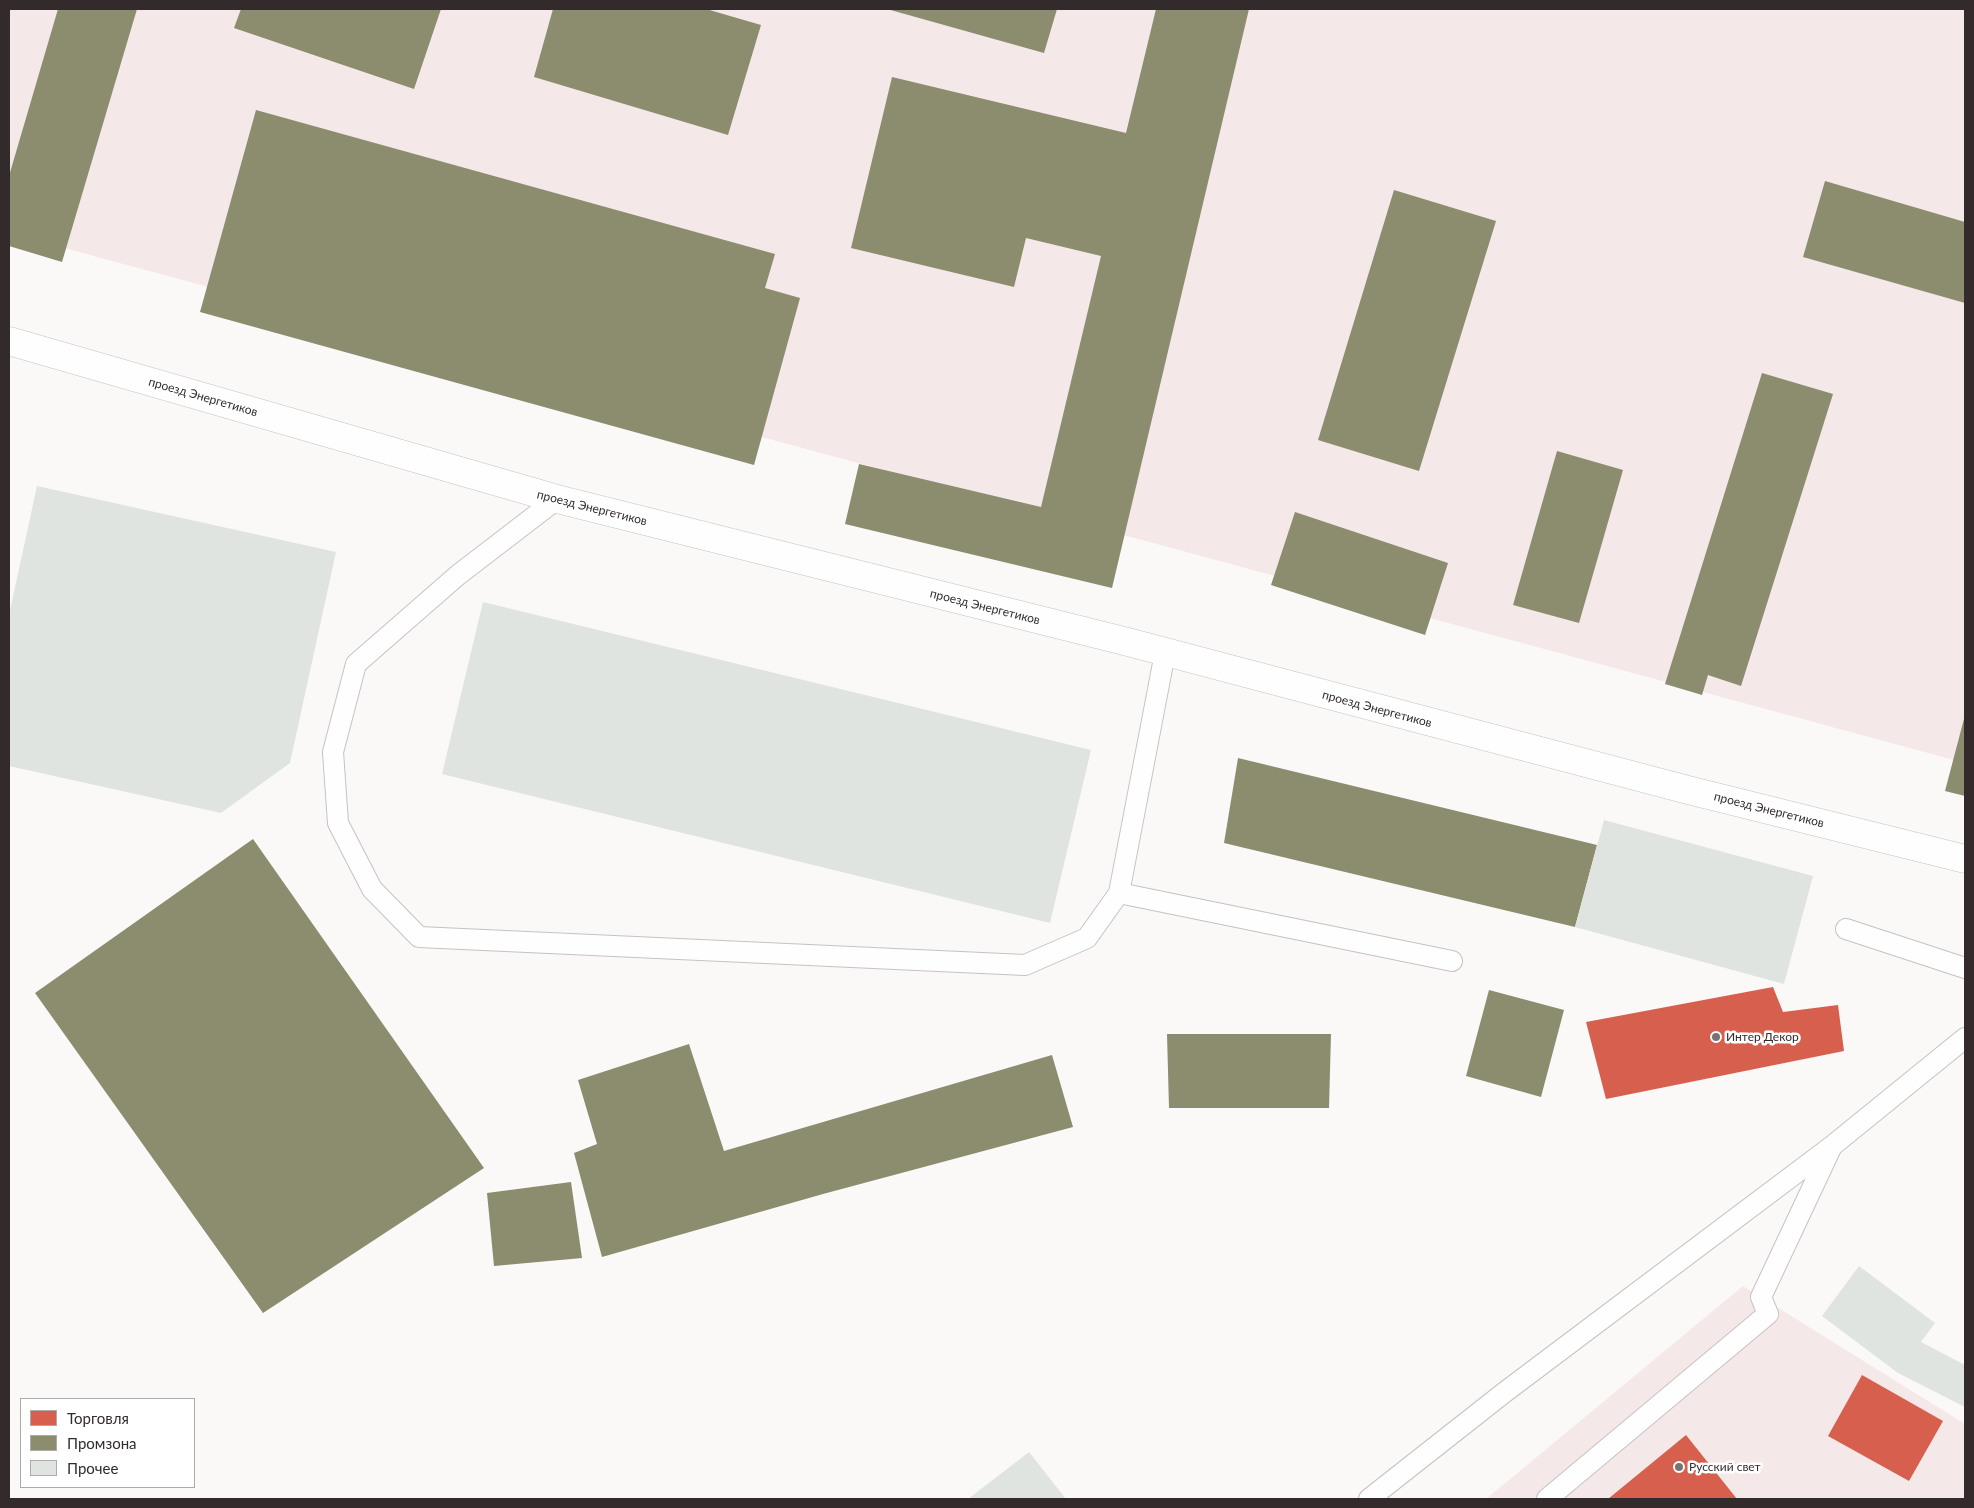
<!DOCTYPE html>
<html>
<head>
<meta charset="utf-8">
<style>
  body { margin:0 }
  #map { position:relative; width:1974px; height:1508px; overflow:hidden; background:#fbf8f8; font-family:Lato,sans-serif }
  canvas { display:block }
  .frame { position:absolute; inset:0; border:10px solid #332a2b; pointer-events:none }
  .legend { position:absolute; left:20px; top:1398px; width:175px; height:90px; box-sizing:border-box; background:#fff; border:1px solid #adaaaa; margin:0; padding:6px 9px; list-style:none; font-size:15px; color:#332a2b }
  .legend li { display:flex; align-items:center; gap:10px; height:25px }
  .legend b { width:25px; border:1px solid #adaaaa }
</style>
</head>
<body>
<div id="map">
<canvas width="1974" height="1508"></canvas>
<div class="frame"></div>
<ul class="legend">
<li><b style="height:14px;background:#d6604d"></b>Торговля</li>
<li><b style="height:14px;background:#8c8c6e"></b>Промзона</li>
<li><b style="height:14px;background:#e0e4e1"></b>Прочее</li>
</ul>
</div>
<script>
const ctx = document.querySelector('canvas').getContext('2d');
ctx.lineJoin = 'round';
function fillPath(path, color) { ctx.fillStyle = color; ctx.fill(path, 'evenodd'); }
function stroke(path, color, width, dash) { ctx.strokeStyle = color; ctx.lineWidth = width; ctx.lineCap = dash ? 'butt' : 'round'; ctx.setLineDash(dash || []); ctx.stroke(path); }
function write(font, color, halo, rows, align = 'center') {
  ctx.font = font + ' Lato,sans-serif'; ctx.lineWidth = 5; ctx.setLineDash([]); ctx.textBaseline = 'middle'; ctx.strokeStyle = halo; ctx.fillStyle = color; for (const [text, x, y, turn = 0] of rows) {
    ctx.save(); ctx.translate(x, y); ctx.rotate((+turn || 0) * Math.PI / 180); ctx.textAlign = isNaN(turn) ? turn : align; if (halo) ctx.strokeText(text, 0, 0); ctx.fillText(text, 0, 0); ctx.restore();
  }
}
const built = new Path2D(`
  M 9,9 L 1965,9 L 1965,763 L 9,233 Z
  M 1743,1286 L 1965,1424 L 1965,1499 L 1486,1499 Z`);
const shops = new Path2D(`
  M 1773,987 L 1783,1012 L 1838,1005 L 1844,1051 L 1606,1099 L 1586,1022 Z
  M 1862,1375 L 1943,1421 L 1909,1481 L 1828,1436 Z
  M 1686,1435 L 1737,1499 L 1608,1499 Z`);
const industry = new Path2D(`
  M 58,9 L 137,9 L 62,262 L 9,246 L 9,176 Z
  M 241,9 L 441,9 L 414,89 L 234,28 Z
  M 553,9 L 706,9 L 761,25 L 728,135 L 534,77 Z
  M 887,9 L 1057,9 L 1044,53 Z
  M 1156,9 L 1249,9 L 1112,588 L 845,524 L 859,464 L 1041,507 L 1101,256 L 1026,238 L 1014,287 L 851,248 L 892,77 L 1126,133 Z
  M 256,110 L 775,254 L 765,288 L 800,298 L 754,465 L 200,312 Z
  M 1825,181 L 1965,222 L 1965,303 L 1803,257 Z
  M 1394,190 L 1496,221 L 1419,471 L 1318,440 Z
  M 1762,373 L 1833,394 L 1741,686 L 1708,675 L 1702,695 L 1665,684 Z
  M 1557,451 L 1623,470 L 1579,623 L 1513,605 Z
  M 1295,512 L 1448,563 L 1425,635 L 1271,585 Z
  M 1965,715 L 1965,796 L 1945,791 Z
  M 1238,758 L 1597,845 L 1575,927 L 1224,843 Z
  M 253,839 L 484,1168 L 263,1313 L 35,993 Z
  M 1489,990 L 1564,1010 L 1541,1097 L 1466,1076 Z
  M 1167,1034 L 1331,1034 L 1329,1108 L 1169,1108 Z
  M 689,1044 L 724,1151 L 1052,1055 L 1073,1127 L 823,1194 L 602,1257 L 574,1153 L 597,1144 L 578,1080 Z
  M 571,1182 L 582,1258 L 494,1266 L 487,1193 Z`);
const building = new Path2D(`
  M 37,486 L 336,552 L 290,763 L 221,813 L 9,766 L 9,615 Z
  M 483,602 L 1091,750 L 1050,923 L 442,774 Z
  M 1604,820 L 1813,876 L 1784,984 L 1575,927 Z
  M 1859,1266 L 1935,1323 L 1921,1342 L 1965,1365 L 1965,1407 L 1898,1373 L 1822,1316 Z
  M 1029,1452 L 1066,1499 L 968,1499 Z`);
const service = new Path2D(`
  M 557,499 L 458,575 L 356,664 L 333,752 L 338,823 L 372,889 L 419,937 L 1025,965 L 1087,938 L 1119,893 L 1165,653
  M 1119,893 L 1452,961
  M 1846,929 L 1965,968
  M 1369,1499 L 1505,1392 L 1832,1146 L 1965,1038
  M 1547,1499 L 1768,1314 L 1761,1297 L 1831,1148`);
const tertiary = new Path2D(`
  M 9,341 L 557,499 L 1128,642 L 1688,790 L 1965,859`);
const markers = [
  [1716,1037,5,"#797273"],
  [1679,1467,5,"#797273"]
];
const streetNames = [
  ["проезд Энергетиков",203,397,16],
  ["проезд Энергетиков",592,508,14],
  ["проезд Энергетиков",985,607,14],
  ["проезд Энергетиков",1377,709,15],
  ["проезд Энергетиков",1769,810,14]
];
const poiNames = [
  ["Интер Декор",1726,1037],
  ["Русский свет",1689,1467]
];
fillPath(built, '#f5e8e9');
fillPath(shops, '#d6604d');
fillPath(industry, '#8c8c6e');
fillPath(building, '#e0e4e1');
stroke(service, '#c7c2c2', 22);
stroke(tertiary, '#c7c2c2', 29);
stroke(service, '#fefefe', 20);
stroke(tertiary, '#fefefe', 28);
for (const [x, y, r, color] of markers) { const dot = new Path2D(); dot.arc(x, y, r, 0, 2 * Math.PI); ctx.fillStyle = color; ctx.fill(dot); stroke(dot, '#fff', 2); }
write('12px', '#332a2b', '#fff', streetNames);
write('12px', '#332a2b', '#fff', poiNames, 'left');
</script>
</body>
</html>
